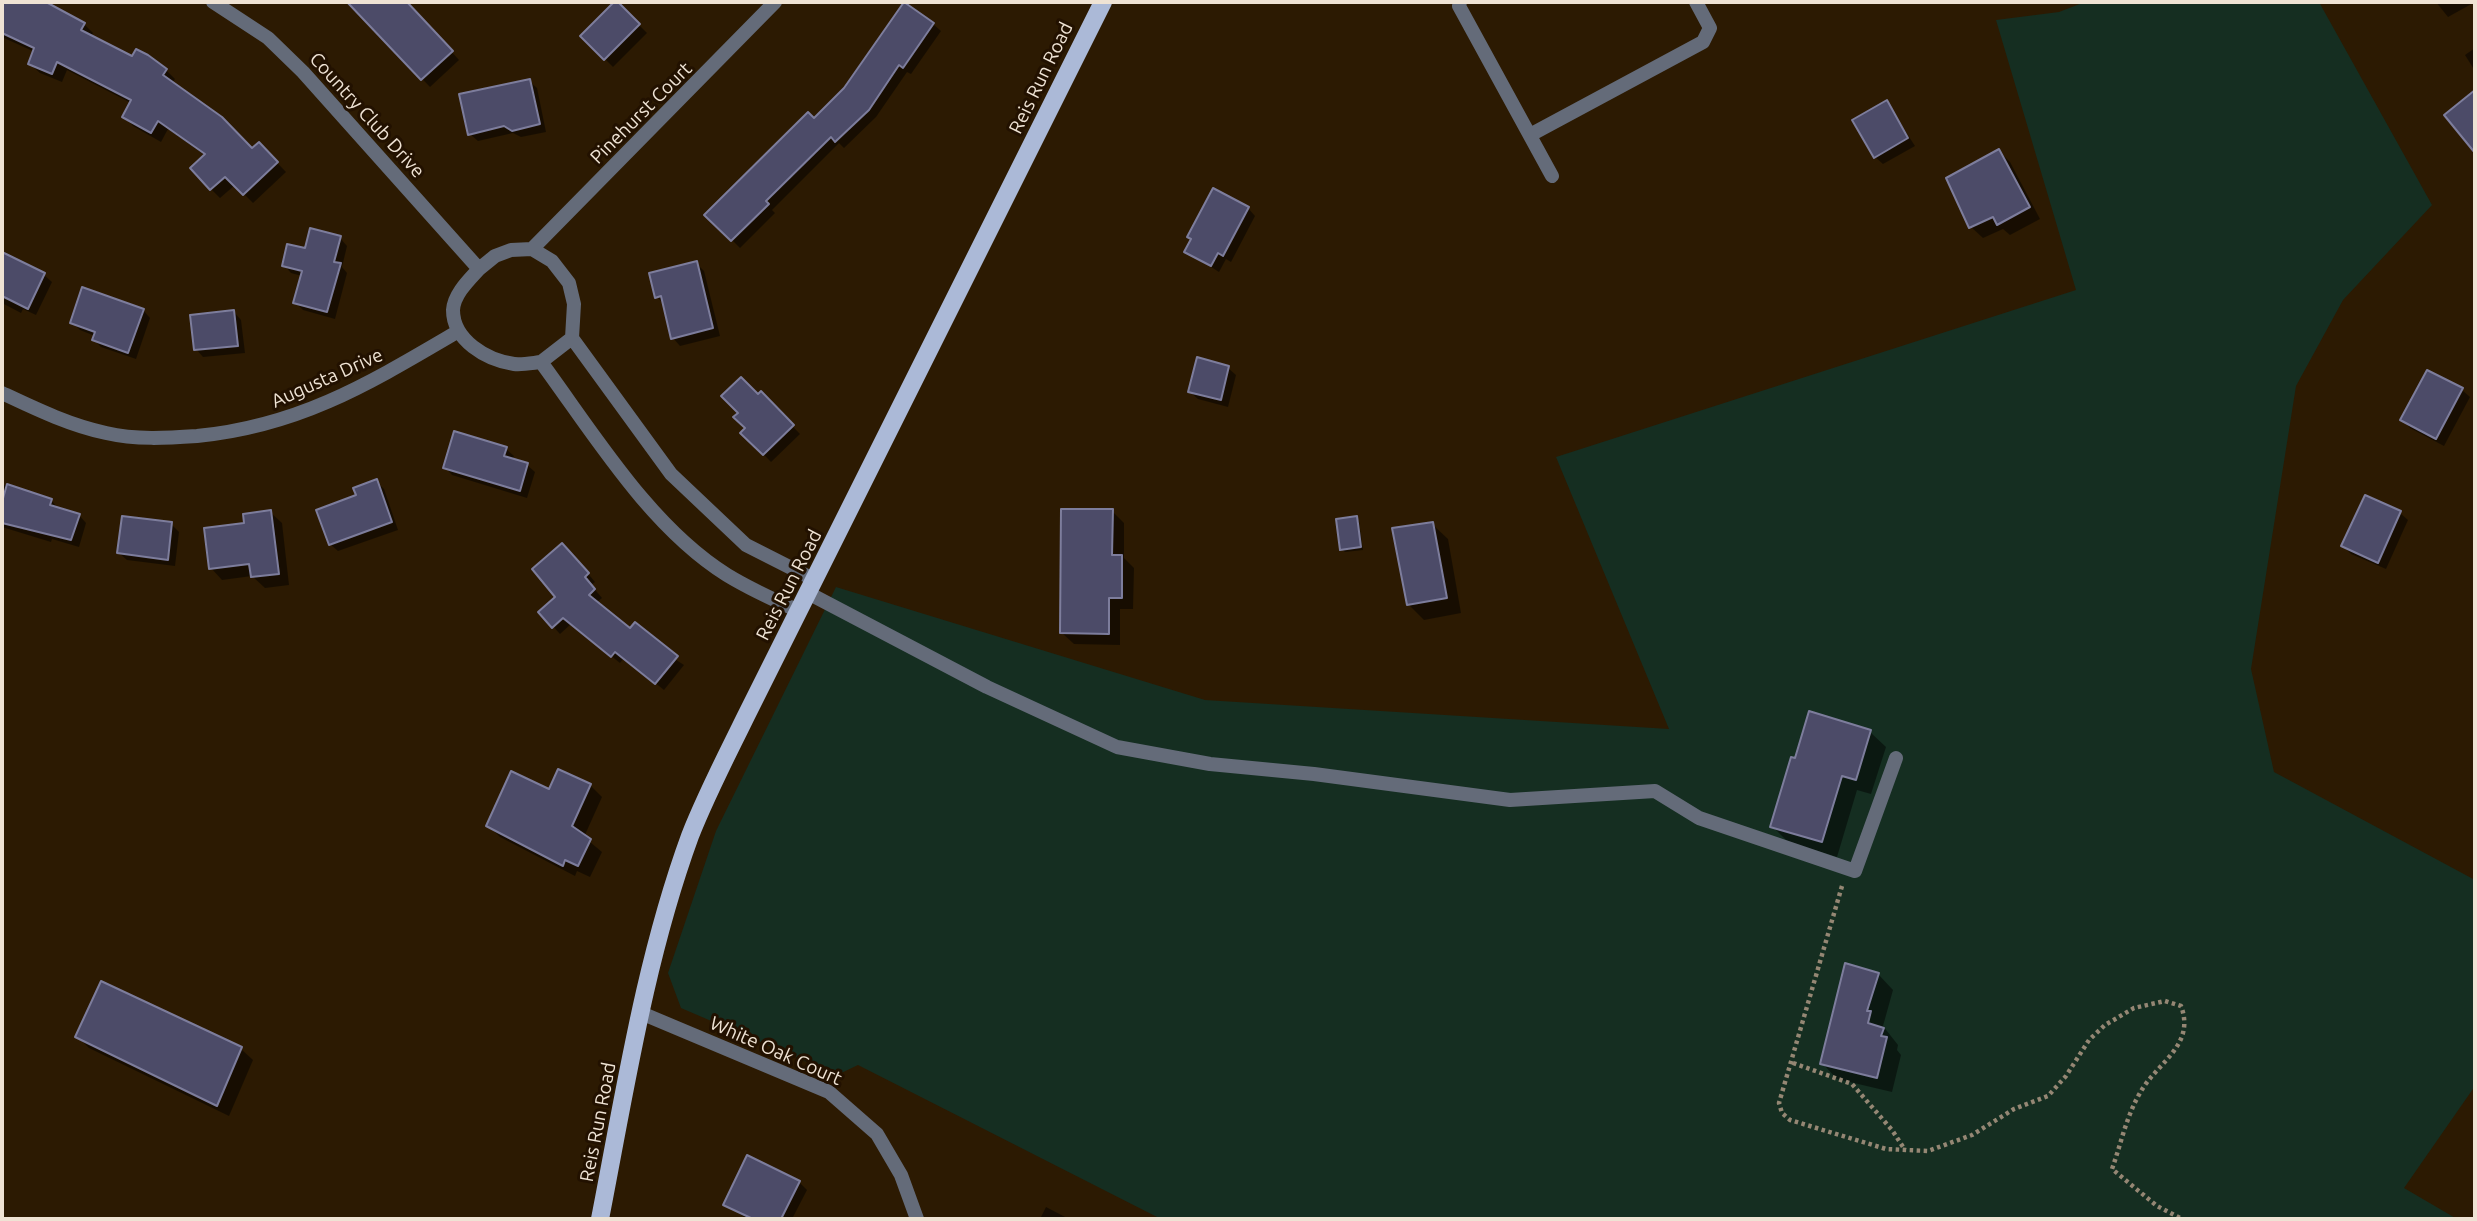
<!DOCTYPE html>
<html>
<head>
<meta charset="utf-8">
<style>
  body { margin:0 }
  #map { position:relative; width:2477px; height:1221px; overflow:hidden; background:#2c1a02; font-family:Ubuntu,sans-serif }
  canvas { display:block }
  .frame { position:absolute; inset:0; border:4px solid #efe3d4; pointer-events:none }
</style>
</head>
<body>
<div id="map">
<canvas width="2477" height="1221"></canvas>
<div class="frame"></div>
</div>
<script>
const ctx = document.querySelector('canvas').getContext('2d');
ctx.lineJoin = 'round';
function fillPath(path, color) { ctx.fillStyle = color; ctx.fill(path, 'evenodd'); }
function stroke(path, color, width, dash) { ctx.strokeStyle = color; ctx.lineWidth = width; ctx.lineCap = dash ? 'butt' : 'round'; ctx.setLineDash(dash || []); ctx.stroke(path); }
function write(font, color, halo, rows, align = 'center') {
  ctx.font = font + ' Ubuntu,sans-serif'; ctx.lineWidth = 6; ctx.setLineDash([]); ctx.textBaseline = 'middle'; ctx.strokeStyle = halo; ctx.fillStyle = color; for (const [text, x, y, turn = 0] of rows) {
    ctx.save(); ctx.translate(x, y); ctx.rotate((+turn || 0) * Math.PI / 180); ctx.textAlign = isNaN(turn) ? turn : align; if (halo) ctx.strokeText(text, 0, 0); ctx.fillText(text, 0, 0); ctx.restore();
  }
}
const green = new Path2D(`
  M 2085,2 L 2319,2 L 2432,205 L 2343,300 L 2296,386 L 2251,669 L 2274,772 L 2475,880 L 2475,1086 L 2404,1188 L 2457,1219 L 1161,1219 L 858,1065 L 837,1075 L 681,1008 L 668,973 L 716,831 L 836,587 L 1205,700 L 1669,729 L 1556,457 L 2076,290 L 1996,20 L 2059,12 Z`);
const shadow = new Path2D(`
  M 2,2 L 42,2 L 84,24 L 93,33 L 91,37 L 132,59 L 166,70 L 175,79 L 172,83 L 252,150 L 259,144 L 286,172 L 253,203 L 235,185 L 220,198 L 211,189 L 206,156 L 168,129 L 161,142 L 133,126 L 124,116 L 131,103 L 67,70 L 62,82 L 40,73 L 30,64 L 35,52 L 4,38 L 2,42 Z
  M 349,2 L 398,2 L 415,12 L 459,60 L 430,87 Z
  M 616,2 L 647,33 L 613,67 L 582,36 Z
  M 2436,2 L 2475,2 L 2448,17 Z
  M 933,24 L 941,31 L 911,74 L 907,72 L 876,117 L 844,148 L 839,143 L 772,210 L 775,213 L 740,248 L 707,215 L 814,121 Z
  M 2475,48 L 2475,71 L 2465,55 Z
  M 529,81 L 537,88 L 546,132 L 521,137 L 513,133 L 478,141 L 470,134 Z
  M 1887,103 L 1915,146 L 1883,164 L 1875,157 Z
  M 1999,151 L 2010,162 L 2040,219 L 2010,235 L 2003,229 L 1983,238 L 1971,227 Z
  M 1248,208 L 1255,216 L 1231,262 L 1226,259 L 1219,272 L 1186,251 Z
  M 340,238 L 347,246 L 342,267 L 347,273 L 335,319 L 303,310 L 295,302 L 302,276 L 291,273 L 284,265 L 306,250 Z
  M 2,254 L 44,275 L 52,282 L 36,315 L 23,309 L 21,313 L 2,303 Z
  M 696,263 L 704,271 L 720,336 L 680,346 L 673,338 L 665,305 L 657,297 Z
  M 143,310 L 150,318 L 136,359 L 101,347 L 94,340 L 95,336 L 80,330 L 72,322 Z
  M 234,312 L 241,320 L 245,353 L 203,357 L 196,349 Z
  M 1228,368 L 1236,375 L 1228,407 L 1198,399 L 1190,392 Z
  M 2462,390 L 2470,397 L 2444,446 L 2410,428 L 2403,420 Z
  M 761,394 L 800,434 L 771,462 L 743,433 Z
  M 506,449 L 514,456 L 512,460 L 527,465 L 535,472 L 527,498 L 452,475 L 445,467 Z
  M 376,481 L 384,489 L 398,530 L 338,551 L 330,544 L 358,497 Z
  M 2,484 L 51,500 L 58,508 L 79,515 L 86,523 L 79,547 L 52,539 L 51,542 L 2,527 Z
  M 2366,497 L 2400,513 L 2408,520 L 2386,569 L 2351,554 L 2343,546 Z
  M 1112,511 L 1124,523 L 1124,558 L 1134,568 L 1133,609 L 1120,609 L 1120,645 L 1074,644 L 1062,633 Z
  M 270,512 L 282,523 L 289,585 L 265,588 L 252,576 L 222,580 L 211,568 L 246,524 Z
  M 1356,518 L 1359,521 L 1363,550 L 1345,552 L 1342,549 Z
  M 171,524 L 179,532 L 175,566 L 127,560 L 119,553 Z
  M 1432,524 L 1448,539 L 1461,613 L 1424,620 L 1408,604 Z
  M 570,552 L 595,582 L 591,585 L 602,598 L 596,603 L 631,631 L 684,665 L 664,690 L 624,658 L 620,663 L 571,624 L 560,634 L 540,612 L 558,597 Z
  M 1870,732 L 1886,747 L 1871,794 L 1857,790 L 1837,857 L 1788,842 L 1772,826 Z
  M 590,785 L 602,797 L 584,837 L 602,852 L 590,877 L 577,871 L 575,876 L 500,837 L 488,825 L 550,791 Z
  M 1878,974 L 1893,990 L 1883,1026 L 1898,1045 L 1897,1050 L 1901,1055 L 1892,1092 L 1837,1079 L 1822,1063 Z
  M 102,983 L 241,1049 L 253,1060 L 229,1116 L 89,1048 L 77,1036 Z
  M 799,1182 L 807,1190 L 792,1219 L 747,1219 L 725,1204 Z
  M 1046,1207 L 1069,1219 L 1040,1219 Z`);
const building = new Path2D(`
  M 2,2 L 46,2 L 85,23 L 81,30 L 132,56 L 136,49 L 148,55 L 167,69 L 163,75 L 222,117 L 252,148 L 259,142 L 278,162 L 243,195 L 225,177 L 210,190 L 190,168 L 205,154 L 158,121 L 151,133 L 122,117 L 131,100 L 57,62 L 52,74 L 28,64 L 34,48 L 2,33 Z
  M 347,2 L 407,2 L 453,51 L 421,80 Z
  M 614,2 L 618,2 L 640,24 L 604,60 L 580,36 Z
  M 904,2 L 934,23 L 903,68 L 899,65 L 869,110 L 835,142 L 831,137 L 766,201 L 769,204 L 731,241 L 704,215 L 808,112 L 814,118 L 844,88 Z
  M 530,79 L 540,124 L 512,131 L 504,126 L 468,135 L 459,94 Z
  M 2475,90 L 2475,153 L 2444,115 Z
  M 1887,100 L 1908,138 L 1874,158 L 1852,120 Z
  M 1999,149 L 2030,207 L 1997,225 L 1993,217 L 1969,228 L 1946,178 Z
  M 1213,188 L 1249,207 L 1223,256 L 1218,253 L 1211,266 L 1184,252 L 1191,239 L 1187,237 Z
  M 310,228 L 341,236 L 334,262 L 341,263 L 327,312 L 293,303 L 302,271 L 282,266 L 287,244 L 305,248 Z
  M 2,252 L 45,273 L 28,309 L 2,296 Z
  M 697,261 L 713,328 L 671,339 L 661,296 L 655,298 L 649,273 Z
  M 82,287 L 144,309 L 128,353 L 92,340 L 95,332 L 70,323 Z
  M 234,310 L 238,346 L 194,350 L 190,315 Z
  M 1197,357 L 1229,366 L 1221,400 L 1188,392 Z
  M 2427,370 L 2463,388 L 2436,439 L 2400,420 Z
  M 741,377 L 758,394 L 761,391 L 794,425 L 763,455 L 740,433 L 745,428 L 733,417 L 738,413 L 721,396 Z
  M 454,431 L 507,447 L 504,456 L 528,463 L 520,491 L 443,468 Z
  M 377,479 L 392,522 L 329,545 L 316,510 L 356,495 L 353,488 Z
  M 7,484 L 52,499 L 50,505 L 80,514 L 71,540 L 2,523 L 2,502 Z
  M 2365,495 L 2401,511 L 2378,563 L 2341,546 Z
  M 1061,509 L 1113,509 L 1112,555 L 1122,555 L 1122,598 L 1109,598 L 1109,634 L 1060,633 Z
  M 271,510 L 279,574 L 251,577 L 249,564 L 209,569 L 204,528 L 244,523 L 243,514 Z
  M 122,516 L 172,522 L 168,560 L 117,553 Z
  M 1357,516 L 1361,547 L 1340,550 L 1336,519 Z
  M 1433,522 L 1447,598 L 1407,605 L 1392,528 Z
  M 562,543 L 589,573 L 585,577 L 595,589 L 589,595 L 630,628 L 635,622 L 678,656 L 655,684 L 615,652 L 611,657 L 563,618 L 552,628 L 538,612 L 555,597 L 532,569 Z
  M 1809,711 L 1871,730 L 1856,780 L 1842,776 L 1822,842 L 1770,827 L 1791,757 L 1795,758 Z
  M 558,769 L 591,784 L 572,826 L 591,839 L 578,866 L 565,860 L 563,866 L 486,826 L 511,771 L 549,789 Z
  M 1845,963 L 1879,973 L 1867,1011 L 1871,1011 L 1868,1023 L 1884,1028 L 1881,1036 L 1887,1037 L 1877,1078 L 1820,1064 Z
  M 101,981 L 242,1047 L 217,1106 L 75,1037 Z
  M 747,1155 L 800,1181 L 781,1219 L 753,1219 L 723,1205 Z`);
const path = new Path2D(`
  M 1842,886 L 1779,1103 L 1782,1113 L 1790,1120 L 1886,1149 L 1928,1151 L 1972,1135 L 2014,1109 L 2048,1096 L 2066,1076 L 2089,1040 L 2105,1025 L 2134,1008 L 2165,1001 L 2181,1006 C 2196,1046 2156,1063 2140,1093 C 2126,1117 2121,1144 2112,1169 L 2157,1206 L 2182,1219
  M 1793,1063 L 1852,1084 L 1892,1130 L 1905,1150`);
const lane = new Path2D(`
  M 1460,2 L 1459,6 L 1552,176
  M 1530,135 L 1703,42 L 1710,28 L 1696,2
  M 808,593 L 987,687 L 1117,747 L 1210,764 L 1314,774 L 1510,800 L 1655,791 L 1699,818 L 1855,871 L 1896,758`);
const street = new Path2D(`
  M 213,2 L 268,38 L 303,72 L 479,269 L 495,256 L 511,250 L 532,249 L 552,261 L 569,283 L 574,304 L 572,338 L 671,474 L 746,545 L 815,580
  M 532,249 L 775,2
  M 479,269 C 469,280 454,294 453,310 C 453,340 486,360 514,364 C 522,365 532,363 541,362 C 594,434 650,527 727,575 C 750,589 774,600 799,611
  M 541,362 L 572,338
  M 2,393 C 36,409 69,425 106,433 C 136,440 167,438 197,436 C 300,426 370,383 457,332
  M 641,1013 L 829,1092 L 877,1134 L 901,1175 L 917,1219`);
const primary = new Path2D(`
  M 600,1219 C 625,1091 645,959 690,836 C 706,795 727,755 746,716 L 1103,2`);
const streetNames = [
  ["Reis Run Road",1041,78,-64],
  ["Pinehurst Court",641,113,-45],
  ["Country Club Drive",367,115,48],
  ["Augusta Drive",327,378,-24],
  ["Reis Run Road",789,585,-63],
  ["White Oak Court",776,1051,24],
  ["Reis Run Road",598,1122,-79]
];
fillPath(green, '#152e21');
fillPath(shadow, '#0007');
fillPath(building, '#4c4b68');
stroke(building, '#7d7d9c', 2);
stroke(path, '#958774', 4.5, [3.5, 3.5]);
stroke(lane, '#646b79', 14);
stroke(street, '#646b79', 14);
stroke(primary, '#abb9d7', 18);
write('19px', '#efe3d4', '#210', streetNames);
</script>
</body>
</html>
